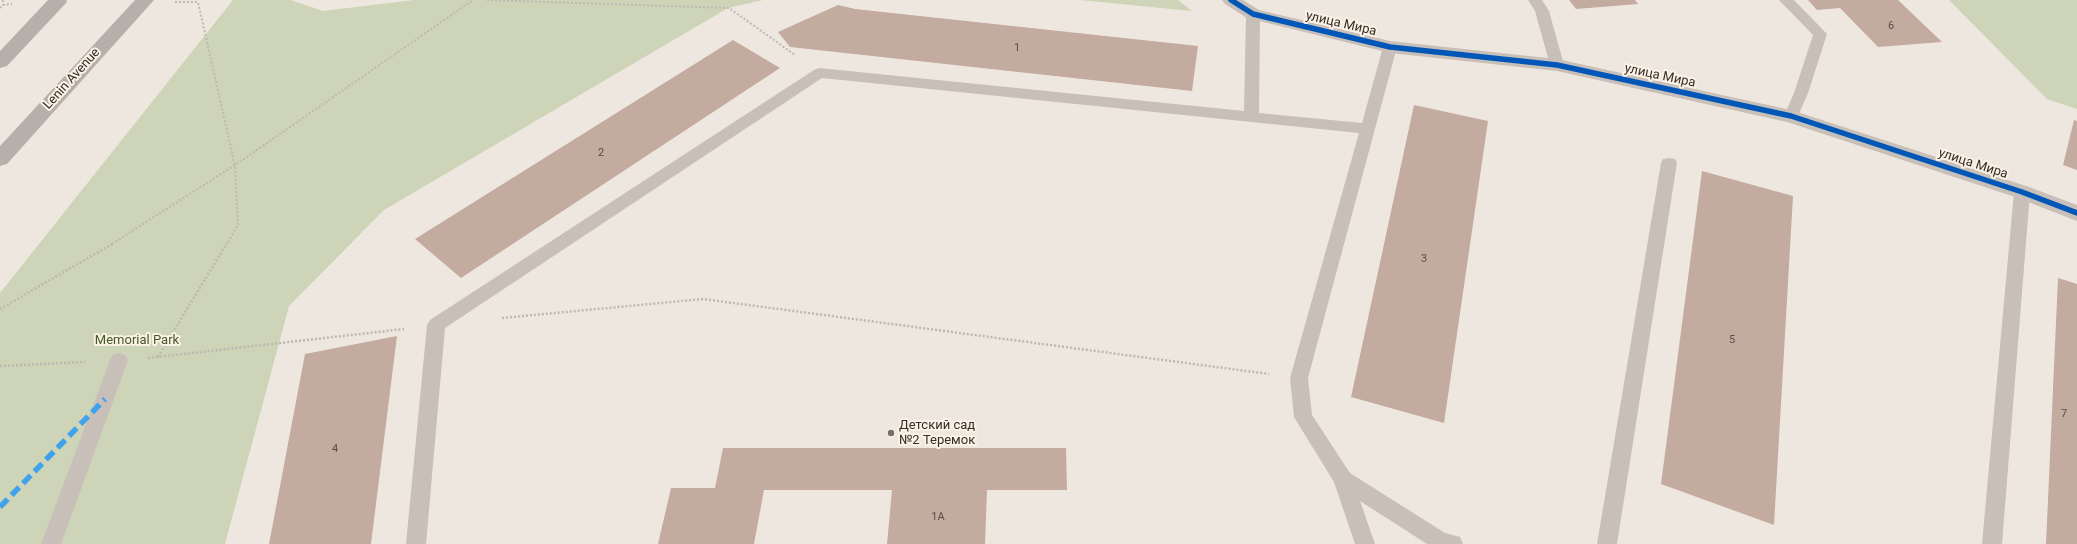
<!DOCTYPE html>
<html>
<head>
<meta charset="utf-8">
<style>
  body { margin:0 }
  canvas { display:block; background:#eee7e0 }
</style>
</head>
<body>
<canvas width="2077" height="544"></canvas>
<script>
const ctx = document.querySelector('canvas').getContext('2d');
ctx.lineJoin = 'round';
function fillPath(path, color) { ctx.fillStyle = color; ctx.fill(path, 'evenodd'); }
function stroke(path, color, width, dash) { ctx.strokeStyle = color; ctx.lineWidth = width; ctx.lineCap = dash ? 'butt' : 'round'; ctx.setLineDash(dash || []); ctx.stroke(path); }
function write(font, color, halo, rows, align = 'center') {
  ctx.font = font + ' Roboto,sans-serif'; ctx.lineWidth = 4; ctx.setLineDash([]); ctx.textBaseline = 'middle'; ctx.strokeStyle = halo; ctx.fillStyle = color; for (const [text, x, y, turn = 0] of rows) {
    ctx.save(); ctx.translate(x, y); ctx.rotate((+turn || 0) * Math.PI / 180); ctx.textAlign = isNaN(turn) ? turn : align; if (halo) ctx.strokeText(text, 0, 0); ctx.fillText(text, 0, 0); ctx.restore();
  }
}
const green = new Path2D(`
  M 233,0 L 291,0 L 323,11 L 414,0 L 763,0 L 728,8 L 384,210 L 289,306 L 225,544 L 0,544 L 0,293 Z
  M 1079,0 L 1178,0 L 1192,11 Z
  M 1949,0 L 2077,0 L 2077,109 L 2047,99 Z`);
const building = new Path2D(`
  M 1569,0 L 1635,0 L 1638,4 L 1576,9 Z
  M 1808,0 L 1898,0 L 1942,42 L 1878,47 L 1840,8 L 1817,10 Z
  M 838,5 L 855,9 L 1198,46 L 1192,91 L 790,47 L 778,32 Z
  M 733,40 L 780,68 L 461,278 L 415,239 Z
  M 1414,105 L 1488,121 L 1444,423 L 1351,397 Z
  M 2074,120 L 2077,121 L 2077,170 L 2063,165 Z
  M 1702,171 L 1793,196 L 1774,525 L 1661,484 Z
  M 2058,278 L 2077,284 L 2077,544 L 2046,544 Z
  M 397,336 L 371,544 L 269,544 L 305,354 Z
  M 723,448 L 1066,448 L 1067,490 L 987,490 L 985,544 L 887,544 L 892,490 L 764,490 L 754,544 L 658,544 L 671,488 L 715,488 Z`);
const pathFar1 = new Path2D(`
  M 3,0 L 3,5
  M 487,0 L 729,8 L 795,55
  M 175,2 L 198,2 L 235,166 L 238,225 L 227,244
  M 0,8 L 3,5 L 12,4
  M 112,244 L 241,161 L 473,0`);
const path = new Path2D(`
  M 0,309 L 114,243
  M 502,318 L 703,299 L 1269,374
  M 158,357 L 227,243
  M 148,358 L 404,329
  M 0,366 L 85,362`);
const lane = new Path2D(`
  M 1528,0 L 1542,0 L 1549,11 L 1564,65 L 1562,68 L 1552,68 L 1550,65 L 1535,11 Z
  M 1779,0 L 1794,0 L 1827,34 L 1808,93 L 1798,116 L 1796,120 L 1791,121 L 1786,120 L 1784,116 L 1794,93 L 1813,35 Z
  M 1253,10 L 1258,11 L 1260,14 L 1259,113 L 1362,123 L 1383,47 L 1385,44 L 1395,44 L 1397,47 L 1308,378 L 1312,415 L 1350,473 L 1445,533 L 1460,537 L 1463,544 L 1427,544 L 1360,501 L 1375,544 L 1355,544 L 1334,482 L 1294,417 L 1290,378 L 1359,133 L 822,78 L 445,328 L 426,544 L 406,544 L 427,325 L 430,320 L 814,70 L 819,68 L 1244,111 L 1246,14 L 1248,11 Z
  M 1669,158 L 1675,159 L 1677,163 L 1617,544 L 1597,544 L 1661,163 L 1663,159 Z
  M 2022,186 L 2028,188 L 2030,192 L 2002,544 L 1982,544 L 2014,192 L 2016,188 Z
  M 119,353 L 125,355 L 128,360 L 61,544 L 41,544 L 110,360 L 113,355 Z`);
const street = new Path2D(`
  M 1222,0 L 1243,0 L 1259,10 L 1390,41 L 1557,59 L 1791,110 L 2029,187 L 2077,205 L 2077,221 L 2015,197 L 1787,122 L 1557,71 L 1390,53 L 1247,18 L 1225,4 Z`);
const secondary = new Path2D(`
  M 48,0 L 66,0 L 67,2 L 7,66 L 0,68 L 0,51 Z
  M 135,0 L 154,0 L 7,164 L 0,166 L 0,146 Z`);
const quiet = new Path2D(`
  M 0,507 L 105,399`);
const cycleway = new Path2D(`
  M 1231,0 L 1253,14 L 1390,47 L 1557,65 L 1791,116 L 2022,192 L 2077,213`);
const markers = [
  [891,433,4,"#786e68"]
];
const numberNames = [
  ["6",1891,26],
  ["1",1017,48],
  ["2",601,153],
  ["3",1424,259],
  ["5",1732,340],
  ["7",2064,414],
  ["4",335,449],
  ["1А",938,517]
];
const streetNames = [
  ["улица Мира",1341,24,13],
  ["улица Мира",1660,76,12],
  ["Lenin Avenue",72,79,-48],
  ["улица Мира",1973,164,18]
];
const parkNames = [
  ["Memorial Park",137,341]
];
const poiNames = [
  ["Детский сад",899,426],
  ["№2 Теремок",899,441]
];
fillPath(green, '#ced4b8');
fillPath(building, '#c4aba0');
stroke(pathFar1, '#bfb8b1', 2, [2, 2]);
stroke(path, '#bfb8b1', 2.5, [2, 2]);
fillPath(lane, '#c7bfb8');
fillPath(street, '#c7bfb8');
fillPath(secondary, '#b7afa9');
stroke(quiet, '#3fa3eb', 5.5, [11, 5.5]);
stroke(cycleway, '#0057b8', 5.5);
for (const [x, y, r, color] of markers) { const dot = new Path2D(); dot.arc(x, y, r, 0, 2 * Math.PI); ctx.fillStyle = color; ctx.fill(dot); stroke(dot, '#fbf2e6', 1.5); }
write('11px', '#5b4c45', null, numberNames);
write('13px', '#382d27', '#fbf2e6', streetNames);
write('13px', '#455928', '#fbf2e6', parkNames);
write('13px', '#382d27', '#fbf2e6', poiNames, 'left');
</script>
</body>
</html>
